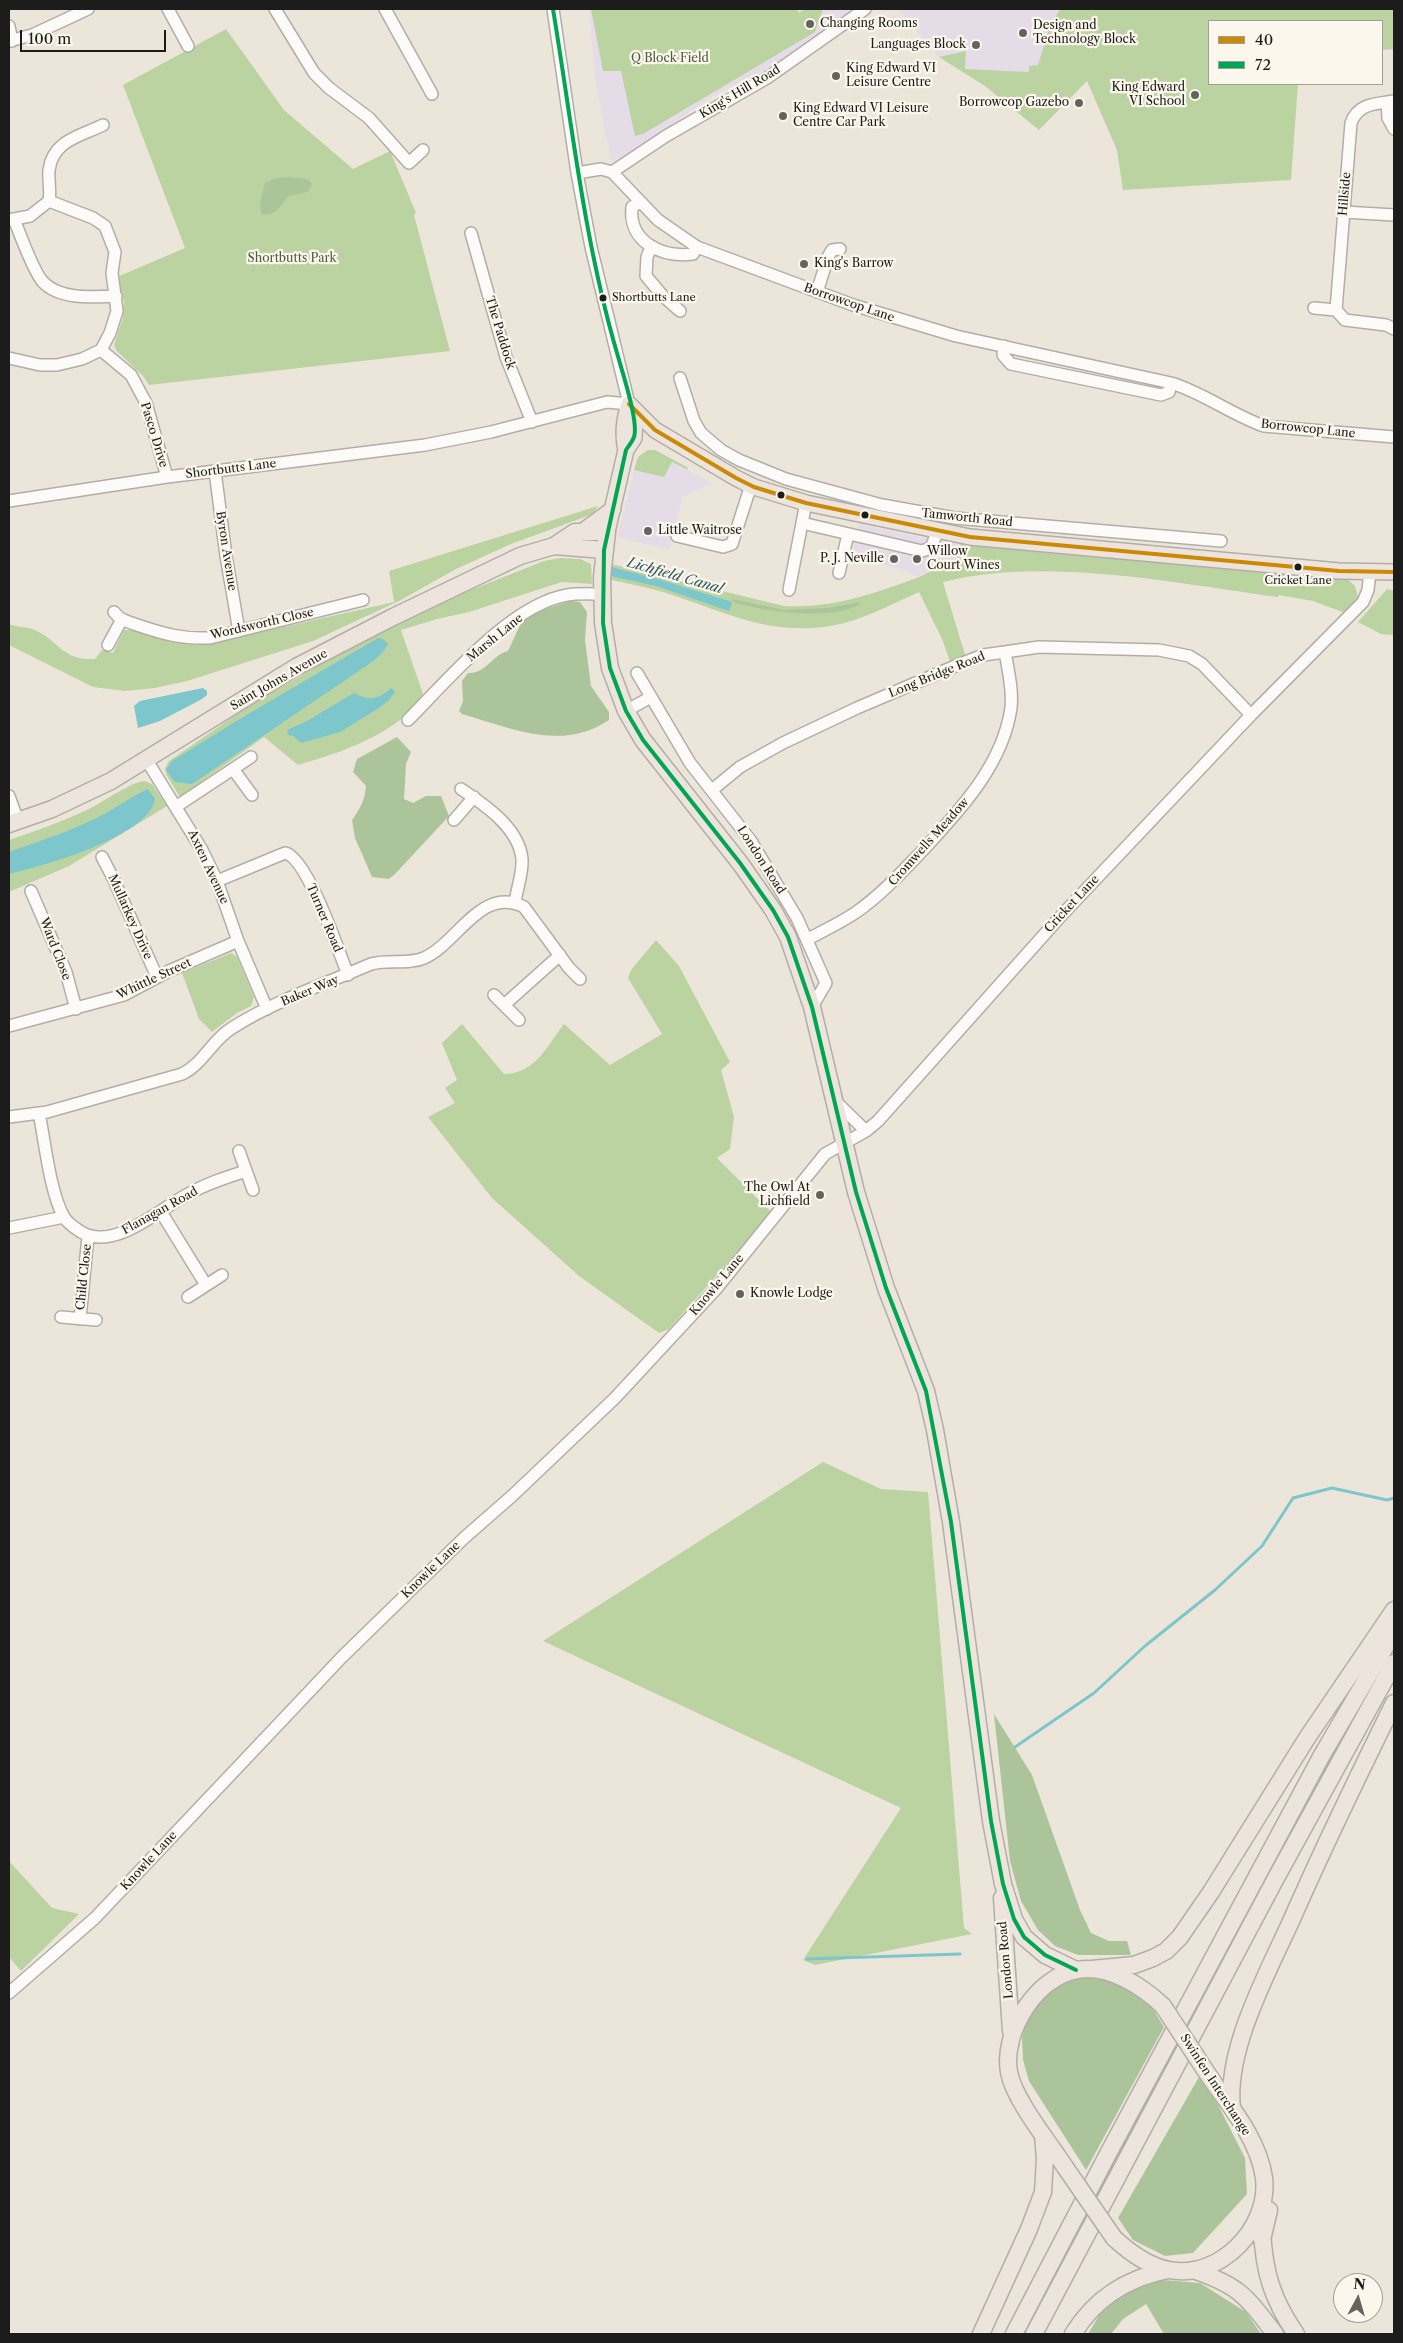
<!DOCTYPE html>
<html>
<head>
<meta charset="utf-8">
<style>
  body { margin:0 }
  #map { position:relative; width:1403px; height:2343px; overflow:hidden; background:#ece6da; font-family:"Libre Caslon Text",serif }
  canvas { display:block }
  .frame { position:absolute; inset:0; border:10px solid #1c1c1c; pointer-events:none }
  .legend { position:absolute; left:1208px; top:20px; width:175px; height:65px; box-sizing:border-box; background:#fbf7ec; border:1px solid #a29f99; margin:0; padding:6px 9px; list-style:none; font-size:15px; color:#1c1c1c }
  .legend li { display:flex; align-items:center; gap:10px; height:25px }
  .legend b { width:25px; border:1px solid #a29f99 }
  .north { position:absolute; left:1333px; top:2273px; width:50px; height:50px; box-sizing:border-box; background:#fbf7ec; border:1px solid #a29f99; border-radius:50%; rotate:6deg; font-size:14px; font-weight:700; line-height:20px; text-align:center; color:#1c1c1c }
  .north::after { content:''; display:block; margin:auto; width:18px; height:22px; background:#65635e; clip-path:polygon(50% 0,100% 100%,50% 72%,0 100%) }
  .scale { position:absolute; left:20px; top:30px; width:146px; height:22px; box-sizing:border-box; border:2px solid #1c1c1c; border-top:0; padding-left:6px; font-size:15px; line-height:18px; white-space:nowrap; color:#1c1c1c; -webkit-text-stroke:4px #fbf7ec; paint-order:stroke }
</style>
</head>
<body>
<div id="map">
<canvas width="1403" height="2343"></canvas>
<div class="frame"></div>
<ul class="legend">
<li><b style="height:6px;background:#cb8a06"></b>40</li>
<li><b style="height:6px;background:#00a651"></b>72</li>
</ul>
<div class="north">N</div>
<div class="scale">100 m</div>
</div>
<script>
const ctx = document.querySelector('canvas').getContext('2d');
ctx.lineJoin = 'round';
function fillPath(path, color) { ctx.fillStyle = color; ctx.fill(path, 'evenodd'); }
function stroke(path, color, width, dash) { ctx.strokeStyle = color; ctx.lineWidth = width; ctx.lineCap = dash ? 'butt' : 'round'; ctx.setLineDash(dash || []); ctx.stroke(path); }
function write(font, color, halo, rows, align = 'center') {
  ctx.font = font + ' "Libre Caslon Text",serif'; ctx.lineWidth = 4.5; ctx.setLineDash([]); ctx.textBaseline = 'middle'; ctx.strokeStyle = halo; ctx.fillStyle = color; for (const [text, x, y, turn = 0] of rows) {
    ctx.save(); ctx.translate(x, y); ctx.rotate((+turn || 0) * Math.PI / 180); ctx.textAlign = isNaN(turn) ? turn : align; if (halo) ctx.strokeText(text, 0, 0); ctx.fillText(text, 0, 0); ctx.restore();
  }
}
const built = new Path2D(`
  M 589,9 L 872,9 L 765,70 L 711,97 L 637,149 L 611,161 L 595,80 Z
  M 897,9 L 1394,9 L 1394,49 L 1382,50 L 1382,21 L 1209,21 L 1209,84 L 1298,84 L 1117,151 L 1087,81 L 1039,130 L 985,86 L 939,57 Z
  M 671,462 L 713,483 L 683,497 L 669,550 L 617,537 L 634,470 L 664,477 Z
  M 859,524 L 920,537 L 961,541 L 957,563 L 942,565 L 917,577 L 901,569 L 851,558 Z`);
const green = new Path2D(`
  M 591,9 L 796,9 L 799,13 L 805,9 L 823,9 L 815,32 L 643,134 L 635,136 L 621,71 L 603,71 Z
  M 1060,9 L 1394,9 L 1394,49 L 1382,50 L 1382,21 L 1209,21 L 1209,84 L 1298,84 L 1291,180 L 1123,190 L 1117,150 L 1087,81 L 1039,130 L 985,86 L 939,57 L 966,51 L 965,69 L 1029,72 L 1029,66 L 1038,65 L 1049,29 Z
  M 226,29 L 284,110 L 353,169 L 390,151 L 416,213 L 414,215 L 450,351 L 149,385 L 143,376 L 117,351 L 114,345 L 123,317 L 124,302 L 117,277 L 185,248 L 123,85 Z
  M 648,450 L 655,450 L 687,467 L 688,470 L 672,462 L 664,477 L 634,470 L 638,457 Z
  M 598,506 L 593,514 L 511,544 L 456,569 L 399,601 L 313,641 L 187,681 L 155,688 L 125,691 L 93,687 L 9,645 L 9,624 C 16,627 25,627 32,629 C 58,638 60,661 95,659 L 102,650 L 113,653 L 124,630 L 139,630 L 171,642 L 208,644 L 394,602 L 389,571 Z
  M 961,541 L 1345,577 L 1355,586 L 1358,597 L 1345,613 L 1313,601 L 1279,595 L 1278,597 C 1175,583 1044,556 943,582 L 966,658 L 951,664 L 942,639 L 919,592 C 890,605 861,621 830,626 C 765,637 715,607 656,590 C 641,586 626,583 611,580 L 611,564 L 784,606 C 833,608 869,595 914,579 C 929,573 941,565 957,563 Z
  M 560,558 L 580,559 L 591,564 L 592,584 L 562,582 L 469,612 L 437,619 L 401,630 L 423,694 C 416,702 408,713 400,720 C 371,742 333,755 298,765 L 264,737 L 180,797 L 166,774 L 165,768 L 169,761 L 246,708 L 350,647 L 382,631 L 471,590 L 544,561 Z
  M 1387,589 L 1394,591 L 1394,635 L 1381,634 L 1358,622 Z
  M 144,781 L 152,784 L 167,806 L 69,866 L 9,892 L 9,840 C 36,831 63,821 89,809 C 103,802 131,782 144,781 Z
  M 656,940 L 679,966 L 730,1062 L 721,1070 L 734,1117 L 730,1149 L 717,1158 L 772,1213 L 669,1329 L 659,1333 L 579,1276 L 492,1198 L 428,1117 L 455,1103 L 445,1088 L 457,1080 L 442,1043 L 462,1024 L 504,1074 C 535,1074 547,1046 564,1024 L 610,1065 L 662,1034 L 628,978 L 631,970 Z
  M 231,953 L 237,957 L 254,997 L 251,1006 L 237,1013 L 212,1032 L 199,1019 L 182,973 Z
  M 823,1462 L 881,1489 L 928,1492 L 964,1928 L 972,1934 L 815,1965 L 803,1960 L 901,1808 L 543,1641 Z
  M 9,1861 L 52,1908 L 79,1914 L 21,1971 L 9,1957 Z`);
const forest = new Path2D(`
  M 286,177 L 308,179 L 312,184 L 308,192 L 288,196 C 280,207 275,217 261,214 L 260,203 L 265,183 L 274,179 Z
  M 731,599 L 784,610 L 828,608 L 862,602 C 841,621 773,612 748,606 C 741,604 734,603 731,599 Z
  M 571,601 L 580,602 L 587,612 L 585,640 L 591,686 L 609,712 L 609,720 C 561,752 511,728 462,714 L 459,711 L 463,701 L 462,681 L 468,673 C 486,674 493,654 508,651 L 521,623 L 532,613 Z
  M 397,737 L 411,752 L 406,764 L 404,799 L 413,803 L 426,796 L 441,796 L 449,816 L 395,874 L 389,879 L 372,877 L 355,838 L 352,820 C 360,809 365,800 366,786 L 353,772 L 357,759 Z
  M 994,1714 L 1032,1775 L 1080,1910 L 1091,1933 L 1109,1941 L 1127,1941 L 1131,1955 L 1078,1955 L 1055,1946 L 1038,1930 L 1021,1901 L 1010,1861 Z
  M 1092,1977 L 1119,1983 L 1150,2004 L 1164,2027 L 1086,2170 L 1029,2081 L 1023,2060 L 1022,2037 L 1028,2016 L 1045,1994 L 1071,1979 Z
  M 1199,2077 L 1217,2103 L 1245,2158 L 1247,2194 L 1193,2253 L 1165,2256 L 1133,2240 L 1118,2218 Z
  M 1163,2280 L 1200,2283 L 1246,2312 L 1261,2334 L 1164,2334 L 1146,2304 L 1123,2319 L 1111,2334 L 1088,2334 L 1100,2314 L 1128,2290 Z`);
const water = new Path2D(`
  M 611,567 L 658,579 L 732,602 L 729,611 L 656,586 L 611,576 Z
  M 378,638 L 383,639 L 388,644 L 382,653 L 372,662 L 192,784 L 175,782 L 166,770 L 172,761 L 243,717 Z
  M 203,688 L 207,691 L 207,695 L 202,699 L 160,721 L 138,728 L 134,706 L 140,701 Z
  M 391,688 L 395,692 L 389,700 L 379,708 L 340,732 L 301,743 L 292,735 L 289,736 L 287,730 L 307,721 L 354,693 C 369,701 378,700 391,688 Z
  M 148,789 L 155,799 C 149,837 42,866 9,874 L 9,852 C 40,841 74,830 104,814 C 119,806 132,796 148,789 Z`);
const stream = new Path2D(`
  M 1015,1747 L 1094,1693 L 1145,1646 L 1215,1590 L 1262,1546 L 1293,1498 L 1332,1488 L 1387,1500 L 1394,1498
  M 807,1959 L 960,1954`);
const minor = new Path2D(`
  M 168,9 L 188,46
  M 275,9 L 314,73 L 329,88 L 369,118 L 409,163 L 423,150
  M 385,9 L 432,94
  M 9,26 L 12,41
  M 9,41 L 32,35 L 88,9
  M 1387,102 L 1388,118 L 1394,129
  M 612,172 L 666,136 L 767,78 L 865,9
  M 577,173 L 601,169 L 612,172 L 658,220 L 697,247 L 853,305 L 956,336 L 1171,383 C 1204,393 1232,415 1264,426 L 1394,437
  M 49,201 C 51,190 48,180 49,170 C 53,140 81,136 103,125
  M 640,202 L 632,207 C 628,242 662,258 693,254 L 697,247
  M 1344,212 L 1394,215
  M 14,219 C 20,234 33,271 43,282 C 60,300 93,297 116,296
  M 9,220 L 30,216 L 49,201 L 93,218 L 105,226 L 115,252 L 112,273 L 117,311 L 110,333 L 101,350 L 82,359 L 57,365 L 40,365 L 9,358
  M 471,233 L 506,357 L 532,422
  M 651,247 L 647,257 L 646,276 L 662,295 L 680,311
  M 817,292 L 828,257 L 832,250 L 840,249
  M 1314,308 L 1336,310 L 1345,320 L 1386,325 L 1394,329
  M 1336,310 L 1351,123 C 1358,103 1376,104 1394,101
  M 1004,346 L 1003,355 L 1011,364 L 1161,395 L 1169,392 L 1171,383
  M 101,350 L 131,375 L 146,403 L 167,477
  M 680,378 L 694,421 L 701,433 L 721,450 L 739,460 L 786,479 L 882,505 L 955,518 L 1221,541
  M 215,471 L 226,556 L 239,631
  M 9,501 L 167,477 L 425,445 L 491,432 L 607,402 L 629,404 L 591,247 L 577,173 L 553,9
  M 806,503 L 802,523 L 922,551 L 931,548 L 937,532
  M 677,536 L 723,547 L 732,544 L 751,485
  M 839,573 L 848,534
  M 789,590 L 802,523
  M 114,612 C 121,621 127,621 137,625 C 164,634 181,639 210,638 L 363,600
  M 108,645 L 121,621
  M 637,673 L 690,763 L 751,841 L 797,918 L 826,983 L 812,1007
  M 626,711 L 649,698
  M 408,720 C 448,680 510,605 567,595 C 578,593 591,594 602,594
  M 146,759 L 202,850 L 217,881 L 238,941 L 267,1009
  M 233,769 L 252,795
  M 461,789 C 485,805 519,828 522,859 C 523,873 517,888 515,902
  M 712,790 L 740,767 L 783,743 L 857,708 L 960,664 L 983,655 L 1005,652 L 1039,647 L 1159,650 L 1189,656 L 1202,664 L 1251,715
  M 9,796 L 18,821
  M 177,806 L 251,757
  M 454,820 L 474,797
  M 102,857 L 113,878 L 157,977
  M 217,881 L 285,853 C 307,857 339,952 348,975
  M 31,891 L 66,972 L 76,1009
  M 808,939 C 823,931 840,923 855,913 C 881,895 902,872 924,849 C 961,809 1003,764 1011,708 C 1013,689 1008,670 1005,652
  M 494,995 L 519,1020
  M 504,1005 L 560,955
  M 9,1026 L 124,995 L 169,971 L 238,941
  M 835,1101 L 866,1131
  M 39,1113 C 45,1142 50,1193 64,1217 C 67,1223 75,1228 81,1232 C 115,1252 160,1208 190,1193 C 208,1183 227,1177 246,1171
  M 9,1117 L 47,1112 L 182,1074 C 203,1064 212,1040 232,1028 C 274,1001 325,984 371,964 C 388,959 408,965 424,958 C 458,943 481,885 524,907 L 569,968 L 580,979
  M 239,1151 L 253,1190
  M 161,1212 L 206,1285
  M 9,1228 L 64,1217
  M 188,1297 L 222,1275
  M 61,1317 L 96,1320
  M 80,1319 L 88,1236
  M 9,1993 L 95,1918 L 342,1657 L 464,1538 L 512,1496 L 615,1398 L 716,1289 L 825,1154 L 866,1131 L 878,1121 L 1059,918 L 1251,715 L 1363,602 L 1368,590 L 1370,572`);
const major = new Path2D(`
  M 629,404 L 655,430 L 736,478 L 754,487 L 806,503 L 970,537 L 1339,571 L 1394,572
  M 626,450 C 622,434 624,420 629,404
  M 583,531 L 613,509
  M 607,532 L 626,450 L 634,438 L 635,420 L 631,407`);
const highway = new Path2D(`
  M 554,546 L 575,532 L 607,532 L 602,577 L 603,623 L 610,668 L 626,711 L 643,740 L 740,863 L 773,910 L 788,937 L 812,1007 L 856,1192 L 886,1288 L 926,1391 L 935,1430 L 951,1522 L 991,1821 L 1003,1884 L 1014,1919 L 1024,1937 L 1045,1955 L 1076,1970
  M 9,824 L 52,809 L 111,781 L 296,667 L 393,617 L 520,556 L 554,546 L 604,550
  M 1002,1898 L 1011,2031
  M 1092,1969 L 1134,1965 L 1153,1958 L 1166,1951 L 1180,1937 L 1211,1892 L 1307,1738 L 1394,1610
  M 1232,2108 C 1225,2050 1268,1972 1292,1919 C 1324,1846 1359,1774 1394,1703
  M 1065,2167 C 1049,2142 1014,2100 1009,2072 C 1002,2032 1036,1977 1077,1970 C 1108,1964 1142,1986 1163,2006
  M 1262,2230 C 1264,2272 1272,2299 1296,2334
  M 1114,2238 C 1129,2252 1148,2266 1169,2270 C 1219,2280 1270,2228 1264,2178 C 1259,2141 1232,2108 1211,2079
  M 1262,2240 L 1269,2210
  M 1193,2270 C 1240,2286 1246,2296 1275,2334
  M 981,2334 L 1029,2229 L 1043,2192 L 1045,2159 L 1043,2135
  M 1014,2334 L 1109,2152 L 1322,1755 L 1394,1632
  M 1034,2334 L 1276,1878 L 1394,1663
  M 1073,2334 C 1095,2298 1127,2278 1168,2270`);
const highwayBridge = new Path2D(`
  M 1163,2006 L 1211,2079
  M 1065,2167 L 1114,2238`);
const bus1 = new Path2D(`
  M 629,404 L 655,430 L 736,478 L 754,487 L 806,503 L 970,537 L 1339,571 L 1394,572`);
const bus2 = new Path2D(`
  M 553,9 C 572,124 584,240 617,353 C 622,371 639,422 634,437 C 632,442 628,447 626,450 L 604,550 L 603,623 L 610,668 L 626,711 L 643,740 L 740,863 L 773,910 L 788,937 L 812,1007 L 856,1192 L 886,1288 L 926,1391 L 951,1522 L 991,1821 L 1003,1884 L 1014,1919 L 1024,1937 L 1045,1955 L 1076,1970`);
const markers = [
  [810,24,5,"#65635e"],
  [1023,33,5,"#65635e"],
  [976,45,5,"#65635e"],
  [836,76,5,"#65635e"],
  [1195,95,5,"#65635e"],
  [1079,103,5,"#65635e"],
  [783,116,5,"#65635e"],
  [804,264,5,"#65635e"],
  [603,298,4.5,"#1c1c1c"],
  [781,495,4.5,"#1c1c1c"],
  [865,515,4.5,"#1c1c1c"],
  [648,531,5,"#65635e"],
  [894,559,5,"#65635e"],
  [917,559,5,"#65635e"],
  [1298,567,4.5,"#1c1c1c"],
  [820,1195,5,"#65635e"],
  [740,1294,5,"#65635e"]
];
const busNames = [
  ["Shortbutts Lane",612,298],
  ["Cricket Lane",1298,581,"center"]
];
const poiNames = [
  ["Changing Rooms",820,24],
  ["Design and",1033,26],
  ["Technology Block",1033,40],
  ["Languages Block",966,45,"right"],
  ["King Edward VI",846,69],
  ["Leisure Centre",846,83],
  ["King Edward",1185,88,"right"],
  ["VI School",1185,102,"right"],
  ["Borrowcop Gazebo",1069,103,"right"],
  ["King Edward VI Leisure",793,109],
  ["Centre Car Park",793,123],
  ["King's Barrow",814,264],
  ["Little Waitrose",658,531],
  ["Willow",927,552],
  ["Court Wines",927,566],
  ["P. J. Neville",884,559,"right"],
  ["The Owl At",810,1188,"right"],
  ["Lichfield",810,1202,"right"],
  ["Knowle Lodge",750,1294]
];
const parkNames = [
  ["Q Block Field",670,59],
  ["Shortbutts Park",292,259]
];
const streetNames = [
  ["King's Hill Road",740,92,-31],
  ["Hillside",1345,194,-85],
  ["Borrowcop Lane",849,303,19],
  ["The Paddock",500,333,73],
  ["Borrowcop Lane",1308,429,6],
  ["Pasco Drive",154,435,73],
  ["Shortbutts Lane",231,469,-7],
  ["Tamworth Road",967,518,6],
  ["Byron Avenue",226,551,81],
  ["Wordsworth Close",262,624,-13],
  ["Marsh Lane",495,638,-39],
  ["Long Bridge Road",937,675,-22],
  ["Saint Johns Avenue",279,680,-30],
  ["Cromwells Meadow",929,842,-48],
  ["London Road",761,860,57],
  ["Axten Avenue",208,867,65],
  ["Cricket Lane",1072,904,-47],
  ["Mullarkey Drive",130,917,66],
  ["Turner Road",324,918,67],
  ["Ward Close",55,949,69],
  ["Whittle Street",154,979,-25],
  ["Baker Way",310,991,-23],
  ["Flanagan Road",160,1211,-29],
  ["Child Close",84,1277,-84],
  ["Knowle Lane",717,1285,-50],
  ["Knowle Lane",431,1570,-44],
  ["Knowle Lane",149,1861,-47],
  ["London Road",1006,1960,-95],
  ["Swinfen Interchange",1215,2085,57]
];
const waterNames = [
  ["Lichfield Canal",675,576,16]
];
fillPath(built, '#e6dce8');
fillPath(green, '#bbd3a1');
fillPath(forest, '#abc49a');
fillPath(water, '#7cc6cc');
stroke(stream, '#7cc6cc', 3);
stroke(minor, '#b2aea7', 14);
stroke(major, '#b2aea7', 18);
stroke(highway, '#b2aea7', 19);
stroke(minor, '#fcfbf9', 11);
stroke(major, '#ede5dd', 15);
stroke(highway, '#ede5dd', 16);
stroke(highwayBridge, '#b2aea7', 19, []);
stroke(highwayBridge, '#ede5dd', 16);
stroke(bus1, '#cb8a06', 4);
stroke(bus2, '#00a651', 4);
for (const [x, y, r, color] of markers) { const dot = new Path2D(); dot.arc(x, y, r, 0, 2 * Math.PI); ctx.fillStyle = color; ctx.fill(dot); stroke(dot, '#fbf7ec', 2); }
write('11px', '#1c1c1c', '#fbf7ec', busNames, 'left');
write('12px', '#1c1c1c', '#fbf7ec', poiNames, 'left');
write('12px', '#4c5f3f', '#fbf7ec', parkNames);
write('12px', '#1c1c1c', '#fbf7ec', streetNames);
write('italic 14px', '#2f5a60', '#fbf7ec', waterNames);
</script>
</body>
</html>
